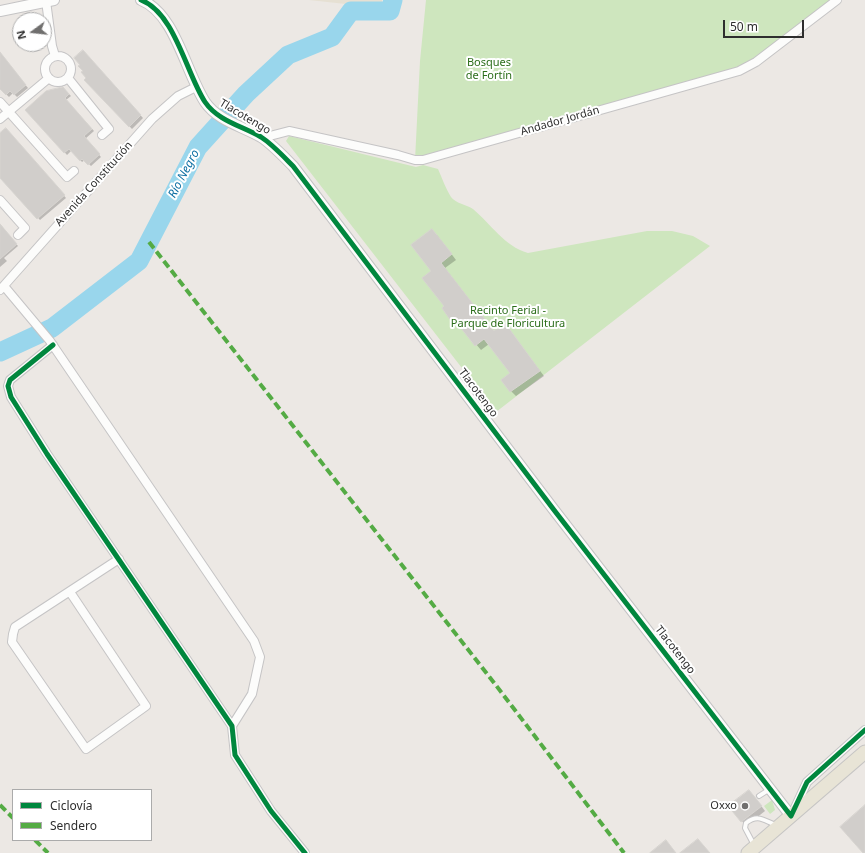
<!DOCTYPE html>
<html>
<head>
<meta charset="utf-8">
<style>
  body { margin:0 }
  #map { position:relative; width:865px; height:853px; overflow:hidden; background:#ece8e4; font-family:"Noto Sans",sans-serif }
  canvas { display:block }
  .legend { position:absolute; left:12px; top:789px; width:140px; height:52px; box-sizing:border-box; background:#fff; border:1px solid #ababab; margin:0; padding:5px 7px; list-style:none; font-size:12px; color:#2e2e2e }
  .legend li { display:flex; align-items:center; gap:8px; height:20px }
  .legend b { width:20px; border:1px solid #ababab }
  .north { position:absolute; left:12px; top:12px; width:40px; height:40px; box-sizing:border-box; background:#fff; border:1px solid #ababab; border-radius:50%; rotate:255deg; font-size:11px; font-weight:700; line-height:16px; text-align:center; color:#2e2e2e }
  .north::after { content:''; display:block; margin:auto; width:14px; height:18px; background:#706f6e; clip-path:polygon(50% 0,100% 100%,50% 72%,0 100%) }
  .scale { position:absolute; left:723px; top:20px; width:81px; height:18px; box-sizing:border-box; border:2px solid #2e2e2e; border-top:0; padding-left:5px; font-size:12px; line-height:14px; white-space:nowrap; color:#2e2e2e; -webkit-text-stroke:3px #fff; paint-order:stroke }
</style>
</head>
<body>
<div id="map">
<canvas width="865" height="853"></canvas>
<ul class="legend">
<li><b style="height:5px;background:#00873e"></b>Ciclovía</li>
<li><b style="height:5px;background:#54ab44"></b>Sendero</li>
</ul>
<div class="north">N</div>
<div class="scale">50 m</div>
</div>
<script>
const ctx = document.querySelector('canvas').getContext('2d');
ctx.lineJoin = 'round';
function fillPath(path, color) { ctx.fillStyle = color; ctx.fill(path, 'evenodd'); }
function stroke(path, color, width, dash) { ctx.strokeStyle = color; ctx.lineWidth = width; ctx.lineCap = dash ? 'butt' : 'round'; ctx.setLineDash(dash || []); ctx.stroke(path); }
function write(font, color, halo, rows, align = 'center') {
  ctx.font = font + ' "Noto Sans",sans-serif'; ctx.lineWidth = 4; ctx.setLineDash([]); ctx.textBaseline = 'middle'; ctx.strokeStyle = halo; ctx.fillStyle = color; for (const [text, x, y, turn = 0] of rows) {
    ctx.save(); ctx.translate(x, y); ctx.rotate((+turn || 0) * Math.PI / 180); ctx.textAlign = isNaN(turn) ? turn : align; if (halo) ctx.strokeText(text, 0, 0); ctx.fillText(text, 0, 0); ctx.restore();
  }
}
const education = new Path2D(`
  M 309,0 L 382,0 L 382,8 Z`);
const green = new Path2D(`
  M 426,0 L 830,0 L 739,71 L 415,160 L 420,61 Z
  M 289,136 L 416,167 L 423,165 L 438,169 C 442,178 446,189 451,197 C 455,203 467,205 473,209 C 491,224 504,246 528,253 L 647,231 L 672,231 L 693,236 L 710,246 L 496,412 L 286,141 Z
  M 772,800 L 775,810 L 770,814 L 764,806 Z`);
const shadow = new Path2D(`
  M 83,52 L 143,118 L 132,129 L 86,80 L 88,78 L 84,71 Z
  M 0,53 L 28,88 L 17,97 L 13,93 L 9,97 L 0,88 Z
  M 63,88 L 71,96 L 66,100 L 94,131 L 85,139 L 101,157 L 91,166 L 85,160 L 82,162 L 72,150 L 67,155 L 27,110 Z
  M 5,129 L 66,198 L 40,220 L 0,176 L 0,134 Z
  M 0,224 L 18,246 L 4,258 L 7,261 L 0,267 Z
  M 437,235 L 456,260 L 445,268 L 494,332 L 504,324 L 544,376 L 516,396 L 511,391 L 512,374 L 489,344 L 481,350 L 459,324 L 457,325 L 443,308 L 445,307 L 433,271 Z
  M 753,795 L 765,811 L 746,826 L 730,806 Z`);
const river = new Path2D(`
  M 0,352 L 52,328 L 139,261 L 198,147 L 246,94 L 288,55 L 332,37 L 351,11 L 390,11 L 393,0`);
const building = new Path2D(`
  M 83,50 L 141,115 L 129,127 L 84,80 L 86,78 L 81,72 L 83,71 L 78,66 L 80,65 L 74,58 Z
  M 0,52 L 26,85 L 14,95 L 10,91 L 6,95 L 0,89 Z
  M 63,87 L 69,94 L 65,98 L 92,129 L 84,136 L 100,154 L 88,165 L 82,159 L 80,161 L 69,149 L 64,153 L 25,110 L 46,91 Z
  M 6,128 L 65,195 L 37,219 L 0,178 L 0,133 Z
  M 0,224 L 17,244 L 0,259 Z
  M 432,229 L 452,254 L 441,263 L 494,331 L 505,323 L 540,371 L 510,392 L 501,380 L 510,373 L 484,339 L 475,346 L 454,319 L 451,321 L 442,308 L 444,306 L 422,278 L 431,271 L 411,245 Z
  M 749,790 L 762,806 L 741,822 L 728,806 Z
  M 865,805 L 865,853 L 863,853 L 840,827 Z
  M 698,839 L 710,853 L 680,853 Z
  M 666,840 L 676,853 L 650,853 Z`);
const service = new Path2D(`
  M 759,796 L 770,789
  M 754,845 L 745,828 L 746,823 C 758,814 763,820 776,825`);
const minor = new Path2D(`
  M 46,1 L 52,46 L 55,56
  M45 69a13 13 0 1 1 26 0a13 13 0 1 1-26 0Z
  M 68,78 L 109,129 L 102,135
  M 0,102 L 67,177 L 74,171
  M 0,119 L 49,78
  M 262,138 L 289,131 L 398,155 L 415,160 L 423,160 L 739,71 L 756,62 L 837,0
  M 0,200 L 25,228 L 18,235
  M 4,286 L 50,341 L 254,641 L 260,657 L 252,694 L 232,726
  M 0,290 L 152,119 L 178,96 L 196,87
  M 53,345 L 10,380 L 8,386 L 11,397 L 47,454 L 232,726 L 235,755 L 271,811 L 305,853
  M 70,592 L 146,706 L 86,749 L 12,642 L 13,634 L 15,627 L 119,559
  M 794,810 L 807,782 L 865,730`);
const tertiary = new Path2D(`
  M 141,0 C 175,13 186,73 205,102 C 218,121 242,126 261,137 C 272,144 284,157 293,166 L 554,510 L 791,816
  M 0,11 L 54,0`);
const primary = new Path2D(`
  M 748,853 L 865,752`);
const quiet = new Path2D(`
  M 149,242 L 495,684 L 624,853
  M 0,805 L 13,818
  M 35,840 L 48,853`);
const cycleway = new Path2D(`
  M 141,0 C 175,13 186,73 205,102 C 218,121 242,126 261,137 C 272,144 284,157 293,166 L 554,510 L 791,816 L 807,782 L 865,730
  M 53,345 L 10,380 L 8,386 L 11,397 L 47,454 L 232,726 L 235,755 L 271,811 L 305,853`);
const markers = [
  [745,806,4,"#706f6e"]
];
const parkNames = [
  ["Bosques",489,63],
  ["de Fortín",489,76],
  ["Recinto Ferial -",508,311],
  ["Parque de Floricultura",508,324]
];
const streetNames = [
  ["Tlacotengo",245,117,31],
  ["Andador Jordán",560,121,-16],
  ["Avenida Constitución",94,184,-48],
  ["Tlacotengo",478,393,53],
  ["Tlacotengo",675,650,52]
];
const poiNames = [
  ["Oxxo",737,806]
];
const waterNames = [
  ["Río Negro",184,174,-62]
];
fillPath(education, '#e6e0d3');
fillPath(green, '#cee6be');
fillPath(shadow, '#0003');
stroke(river, '#99d6ec', 19);
fillPath(building, '#d1cecb');
stroke(building, '#d7d4d0', 1);
stroke(service, '#c5c4c5', 6);
stroke(minor, '#c5c4c5', 10);
stroke(tertiary, '#c5c4c5', 12);
stroke(primary, '#c6c5c4', 15);
stroke(service, '#fcfcfb', 4);
stroke(minor, '#fcfcfb', 8);
stroke(tertiary, '#fcfcfb', 10);
stroke(primary, '#e8e4d6', 13);
stroke(quiet, '#54ab44', 4, [8, 4]);
stroke(cycleway, '#00873e', 5);
for (const [x, y, r, color] of markers) { const dot = new Path2D(); dot.arc(x, y, r, 0, 2 * Math.PI); ctx.fillStyle = color; ctx.fill(dot); stroke(dot, '#fff', 1.5); }
write('11px', '#2c6e1b', '#fff', parkNames);
write('11px', '#2e2e2e', '#fff', streetNames);
write('11px', '#2e2e2e', '#fff', poiNames, 'right');
write('italic 12px', '#0d6fa3', '#fff', waterNames);
</script>
</body>
</html>
